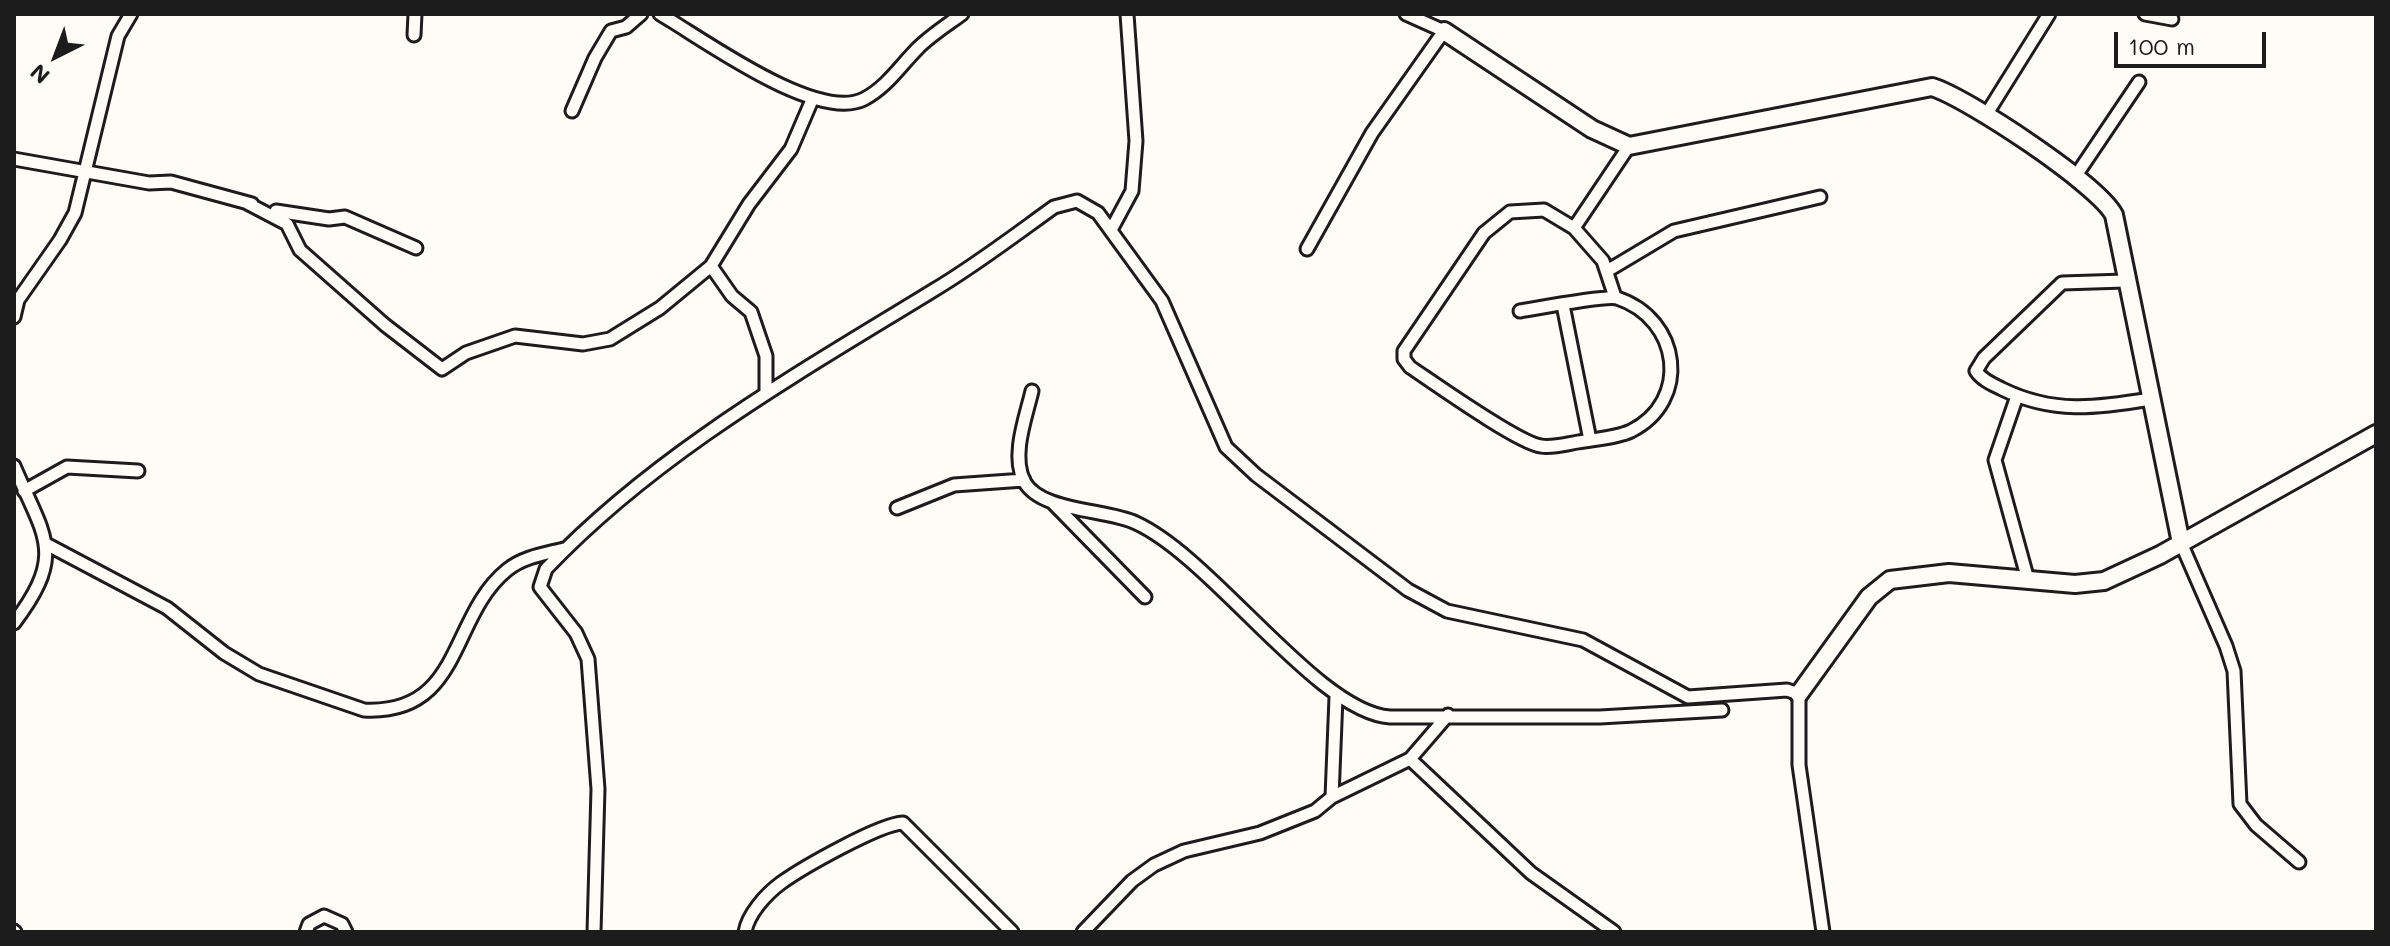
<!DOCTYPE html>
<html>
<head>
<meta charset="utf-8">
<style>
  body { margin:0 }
  #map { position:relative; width:2390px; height:946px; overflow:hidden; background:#fdfcf7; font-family:Mali,sans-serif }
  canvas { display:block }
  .frame { position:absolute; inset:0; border:16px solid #1c1c1c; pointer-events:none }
  .north { position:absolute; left:16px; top:16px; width:80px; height:80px; -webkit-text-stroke:6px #fdfcf7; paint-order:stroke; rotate:222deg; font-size:22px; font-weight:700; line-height:32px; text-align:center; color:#1c1c1c }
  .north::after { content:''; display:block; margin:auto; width:28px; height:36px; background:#1c1c1c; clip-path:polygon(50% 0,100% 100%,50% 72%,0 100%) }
  .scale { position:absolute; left:2114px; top:32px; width:152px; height:36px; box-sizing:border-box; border:4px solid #1c1c1c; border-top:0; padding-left:10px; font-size:24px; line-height:28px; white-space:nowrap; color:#1c1c1c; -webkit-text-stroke:6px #fdfcf7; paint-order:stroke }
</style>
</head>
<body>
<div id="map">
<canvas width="2390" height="946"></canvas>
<div class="frame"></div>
<div class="north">N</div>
<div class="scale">100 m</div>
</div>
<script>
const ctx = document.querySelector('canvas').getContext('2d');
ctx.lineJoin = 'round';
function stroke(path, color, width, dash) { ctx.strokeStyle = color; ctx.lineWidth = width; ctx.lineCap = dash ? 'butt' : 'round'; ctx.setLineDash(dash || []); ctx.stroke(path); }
const street = new Path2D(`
  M 660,14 C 703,39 817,123 864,99 C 887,87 900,66 918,48 C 931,35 947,25 962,14
  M 2145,14 L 2172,19
  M 414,35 L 415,14
  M 572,111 L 595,58 L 611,31 L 626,27 L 641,14
  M 1986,115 L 2049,14
  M 14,159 L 149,183 L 171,182 L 252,204
  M 2075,177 L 2139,82
  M 245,202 L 287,224 L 300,250 L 385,325 L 442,369 L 466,353 L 515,336 L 583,344 L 610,339 L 660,308 L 711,266 L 749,204 L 791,149 L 812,100
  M 276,211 L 329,219 L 345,217 L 416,248
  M 1574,228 L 1629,146
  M 1111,230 L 1132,191 L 1136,141 L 1127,14
  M 1307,249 L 1372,133 L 1444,31 L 1406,14
  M 711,266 L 732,296 L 751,312 L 766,356 L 766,392
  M 1607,271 L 1674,231 L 1820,197
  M 2125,281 L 2062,283 L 1984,358 L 1976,371 C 1982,380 1992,384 2002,389 C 2053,414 2096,408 2151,399
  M 1563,305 L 1590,440
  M 1520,311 C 1538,308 1606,295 1617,298 C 1681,319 1691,401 1631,431 C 1616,438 1595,439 1578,442 C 1566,444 1552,448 1541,446 C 1518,443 1434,383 1410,367 L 1404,359 L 1404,351 L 1484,233 L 1510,212 L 1544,210 L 1574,228 L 1603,261 L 1615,297
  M 14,317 L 18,300 L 60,240 L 75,213 L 118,36 L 131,14
  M 1032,391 C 1026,417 1011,455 1024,481 C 1040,512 1107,509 1136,523 C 1213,558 1317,712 1390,717 L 1600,717 L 1722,710
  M 2017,396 L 1995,460 L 2028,580
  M 14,466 C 44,537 67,553 14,623
  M 24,491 L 67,467 L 138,471
  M 1053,503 L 1145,597
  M 897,508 L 954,485 L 1024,480
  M 2181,543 L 2226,646 L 2234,671 L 2240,804 L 2256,825 L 2299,862
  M 48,545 L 167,608 L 224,653 L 259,674 L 364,710 C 463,715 449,617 507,570 C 523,557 544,554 564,549
  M 1410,759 L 1531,873 L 1614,932
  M 1332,797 L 1336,697
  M 14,931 L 15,932
  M 306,932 L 309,924 L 324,916 L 342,924 L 346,932
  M 594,932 L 598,789 L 588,659 L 576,633 L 540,587 L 546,569 C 656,453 799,373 934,290 C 976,265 1015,235 1054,207 L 1077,201 L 1098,213 L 1162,301 L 1226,447 L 1256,475 L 1408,590 L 1447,611 L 1583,640 L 1688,697 L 1787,690 L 1799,694 L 1799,765 L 1823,932
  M 745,932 C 748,914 766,894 781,883 C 802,868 879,824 903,823 L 1012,932
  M 1083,932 L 1132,881 L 1154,865 L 1184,851 L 1260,833 L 1315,811 L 1332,797 L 1410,759 L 1448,715`);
const secondary = new Path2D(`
  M 1444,31 L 1592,129 L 1629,146 L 1932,87 C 1966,97 2099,185 2114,215 L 2181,543
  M 1799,694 L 1869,597 L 1890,580 L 1949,573 L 2075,584 L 2104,581 L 2160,555 L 2376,434`);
stroke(street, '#1c1c1c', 17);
stroke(secondary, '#1c1c1c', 22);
stroke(street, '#fdfcf7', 11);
stroke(secondary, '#fdfcf7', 16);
</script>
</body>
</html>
